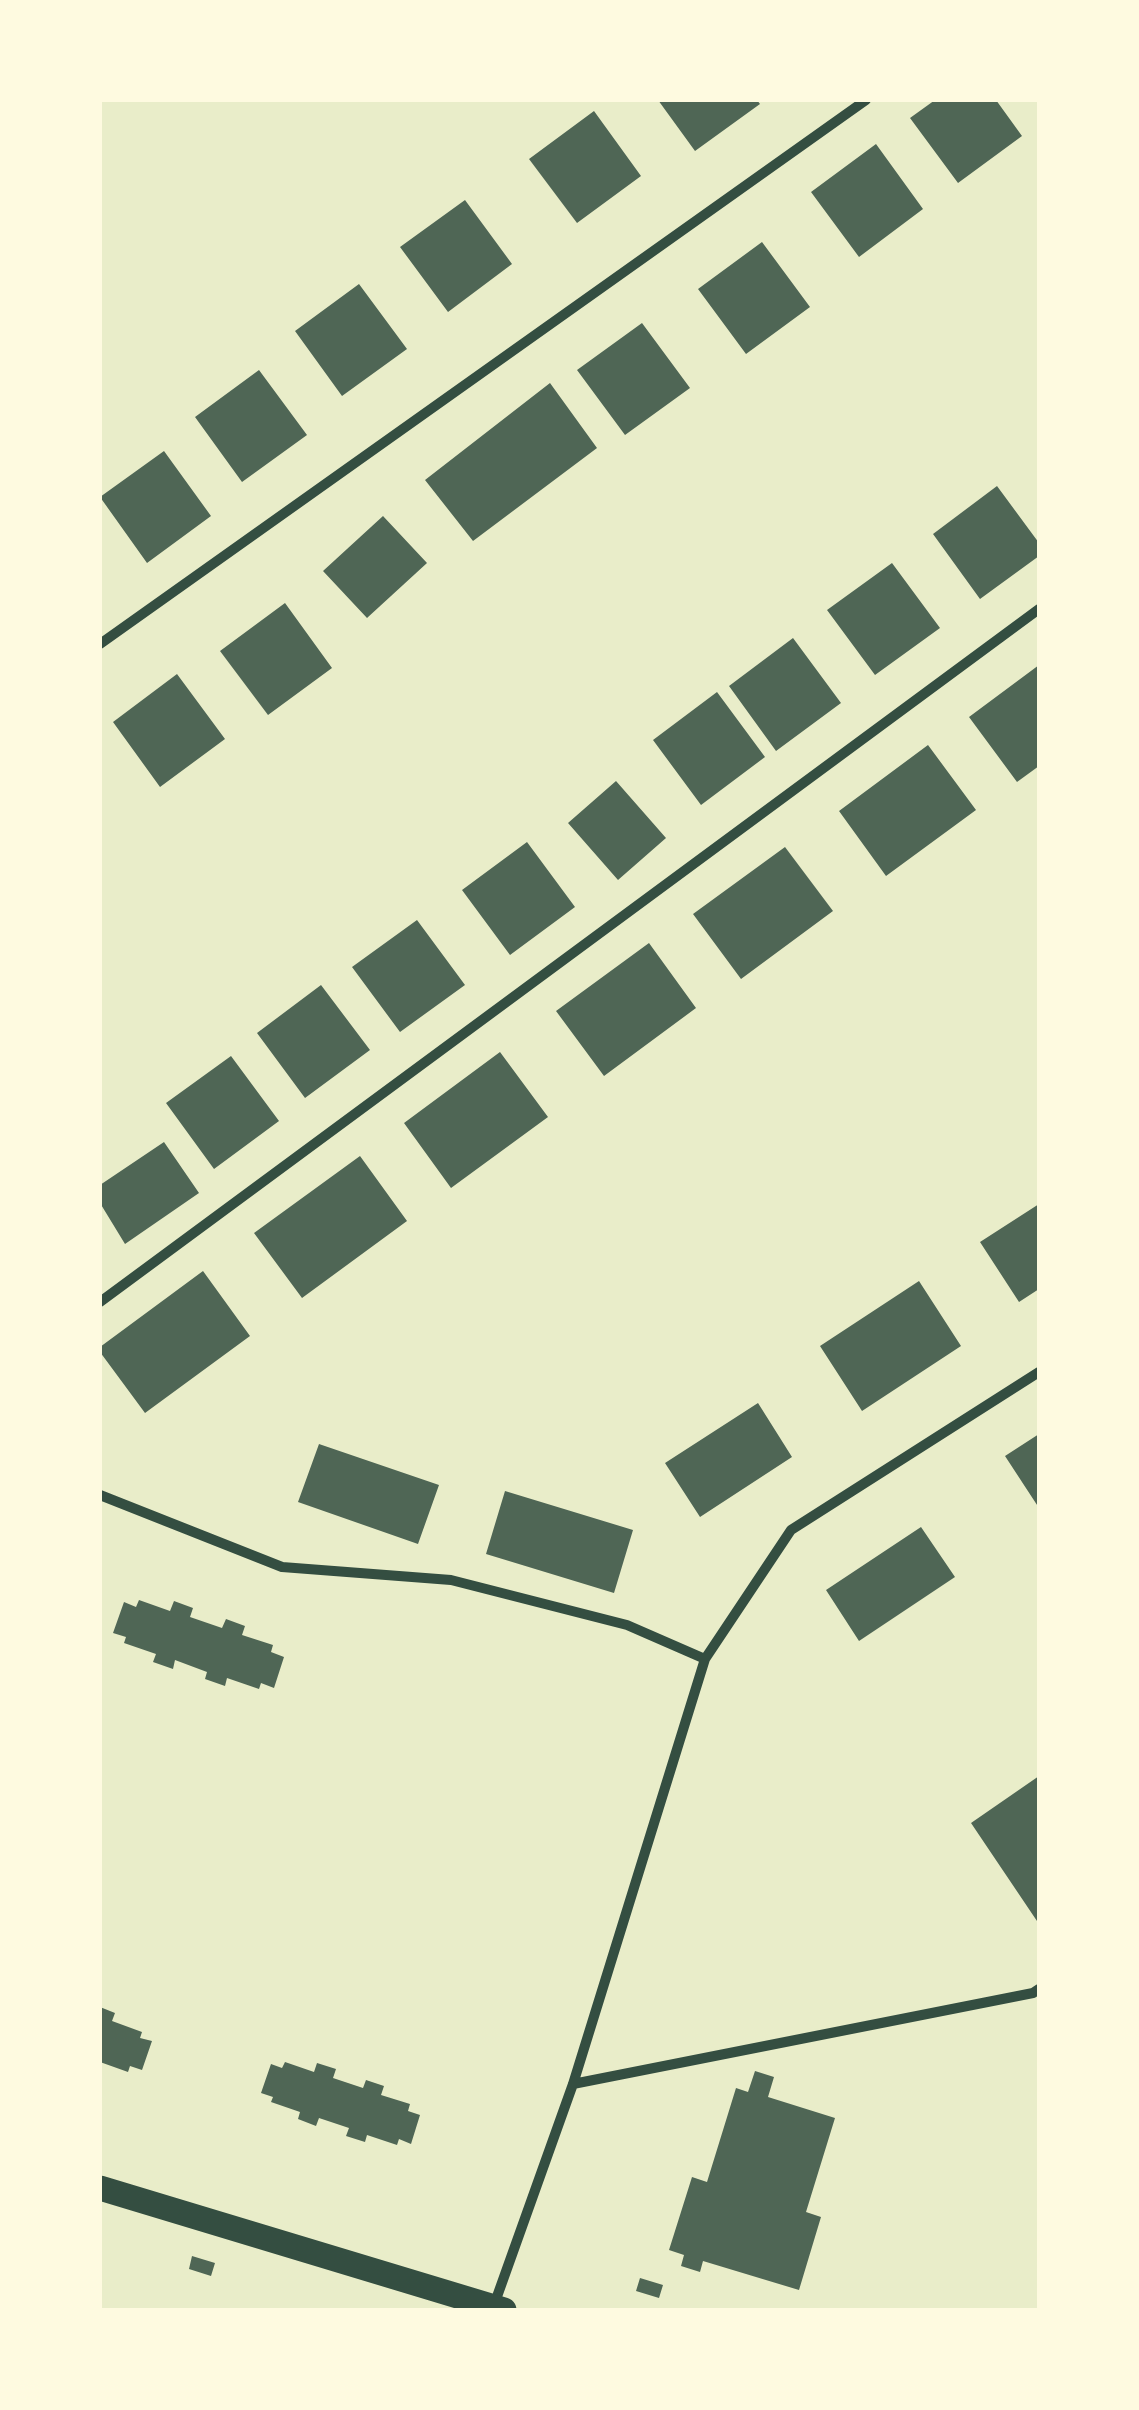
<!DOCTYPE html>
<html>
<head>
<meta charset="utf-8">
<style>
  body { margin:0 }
  #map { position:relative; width:1139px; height:2410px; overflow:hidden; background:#e9edc9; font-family:Mulish,sans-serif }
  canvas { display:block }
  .frame { position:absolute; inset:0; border:102px solid #fefae0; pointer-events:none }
</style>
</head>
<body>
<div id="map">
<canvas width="1139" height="2410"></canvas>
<div class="frame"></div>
</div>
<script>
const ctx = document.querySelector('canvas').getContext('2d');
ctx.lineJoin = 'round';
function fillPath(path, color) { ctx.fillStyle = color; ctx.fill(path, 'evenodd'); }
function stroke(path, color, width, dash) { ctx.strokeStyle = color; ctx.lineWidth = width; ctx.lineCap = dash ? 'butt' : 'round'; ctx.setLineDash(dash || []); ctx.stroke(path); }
const building = new Path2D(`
  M 658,100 L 757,100 L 760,104 L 695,151 Z
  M 935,100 L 996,100 L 1022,136 L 958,183 L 910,118 Z
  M 594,111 L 641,176 L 577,223 L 529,159 Z
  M 876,144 L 923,209 L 859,257 L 811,192 Z
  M 465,200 L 512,264 L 448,312 L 400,247 Z
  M 762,242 L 810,307 L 746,354 L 698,289 Z
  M 359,284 L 407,349 L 342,396 L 295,331 Z
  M 642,323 L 690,388 L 625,435 L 577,370 Z
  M 259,370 L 307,435 L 242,482 L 195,417 Z
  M 550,383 L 597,448 L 473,541 L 425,480 Z
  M 164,451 L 211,516 L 147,563 L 100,497 Z
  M 997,486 L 1039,543 L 1039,556 L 980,599 L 933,534 Z
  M 383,516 L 427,563 L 367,618 L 323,571 Z
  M 892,563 L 940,628 L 875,675 L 827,610 Z
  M 285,603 L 332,668 L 268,715 L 220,651 Z
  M 793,638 L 841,703 L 776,751 L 729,686 Z
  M 1039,665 L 1039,766 L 1017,782 L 969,717 Z
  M 177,674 L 225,739 L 160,787 L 113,722 Z
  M 717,692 L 765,757 L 701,805 L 653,740 Z
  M 928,745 L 976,810 L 886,876 L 839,811 Z
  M 616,781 L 666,838 L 618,880 L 568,823 Z
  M 527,842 L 575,907 L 510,955 L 462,890 Z
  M 785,847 L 833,911 L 741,979 L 693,914 Z
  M 417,920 L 465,985 L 400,1032 L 352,967 Z
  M 649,943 L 696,1008 L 604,1076 L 556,1011 Z
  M 321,985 L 370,1050 L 305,1098 L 257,1033 Z
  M 500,1052 L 548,1117 L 451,1188 L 404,1123 Z
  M 231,1056 L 279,1121 L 214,1169 L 166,1103 Z
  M 164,1142 L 199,1193 L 125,1244 L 100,1203 L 100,1185 Z
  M 360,1156 L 407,1221 L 302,1298 L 254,1233 Z
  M 1039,1204 L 1039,1289 L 1019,1302 L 980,1242 Z
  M 203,1271 L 250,1336 L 145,1413 L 100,1352 L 100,1347 Z
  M 919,1281 L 961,1346 L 862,1411 L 820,1346 Z
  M 758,1403 L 792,1457 L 700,1517 L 665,1463 Z
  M 1039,1434 L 1039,1508 L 1005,1456 Z
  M 319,1444 L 439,1485 L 418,1544 L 298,1502 Z
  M 505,1491 L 633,1530 L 614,1593 L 486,1554 Z
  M 921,1527 L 955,1577 L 859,1641 L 826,1590 Z
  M 139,1600 L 170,1611 L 174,1601 L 193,1608 L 190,1617 L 222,1628 L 226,1619 L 245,1626 L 242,1635 L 273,1645 L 271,1652 L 284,1657 L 274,1688 L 261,1683 L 259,1689 L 227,1678 L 225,1686 L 205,1679 L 207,1672 L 175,1660 L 173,1669 L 153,1662 L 156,1654 L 124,1643 L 126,1637 L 113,1633 L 124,1602 L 136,1607 Z
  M 1039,1776 L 1039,1924 L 971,1823 Z
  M 100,2007 L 115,2013 L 112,2021 L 142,2032 L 140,2038 L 152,2041 L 142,2070 L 130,2066 L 128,2072 L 100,2062 Z
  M 285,2062 L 314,2072 L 317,2063 L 336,2069 L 333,2078 L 363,2088 L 366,2080 L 384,2086 L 381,2095 L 410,2104 L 408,2111 L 420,2115 L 411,2144 L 399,2139 L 397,2145 L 367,2135 L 365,2142 L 346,2136 L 349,2128 L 319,2118 L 316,2126 L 298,2119 L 300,2112 L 271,2102 L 273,2097 L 261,2093 L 271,2064 L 282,2068 Z
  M 755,2071 L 774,2077 L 768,2097 L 835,2118 L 806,2212 L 821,2217 L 799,2290 L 703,2261 L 700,2272 L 681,2266 L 684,2255 L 669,2250 L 692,2177 L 707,2182 L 736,2088 L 748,2092 Z
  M 192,2256 L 215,2263 L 211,2276 L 189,2269 Z
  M 640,2278 L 663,2285 L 659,2298 L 636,2291 Z`);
const minor = new Path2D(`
  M 100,644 L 866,100
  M 100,1302 L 1039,609
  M 100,1495 L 282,1567 L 451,1580 L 627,1625 L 705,1659
  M 573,2084 L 1033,1993 L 1039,1989
  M 494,2305 L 573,2084 L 705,1659 L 791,1530 L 1039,1372`);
const primary = new Path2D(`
  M 100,2188 L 504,2310`);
fillPath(building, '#4f6655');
stroke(minor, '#344e41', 10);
stroke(primary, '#344e41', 25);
</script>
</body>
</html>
